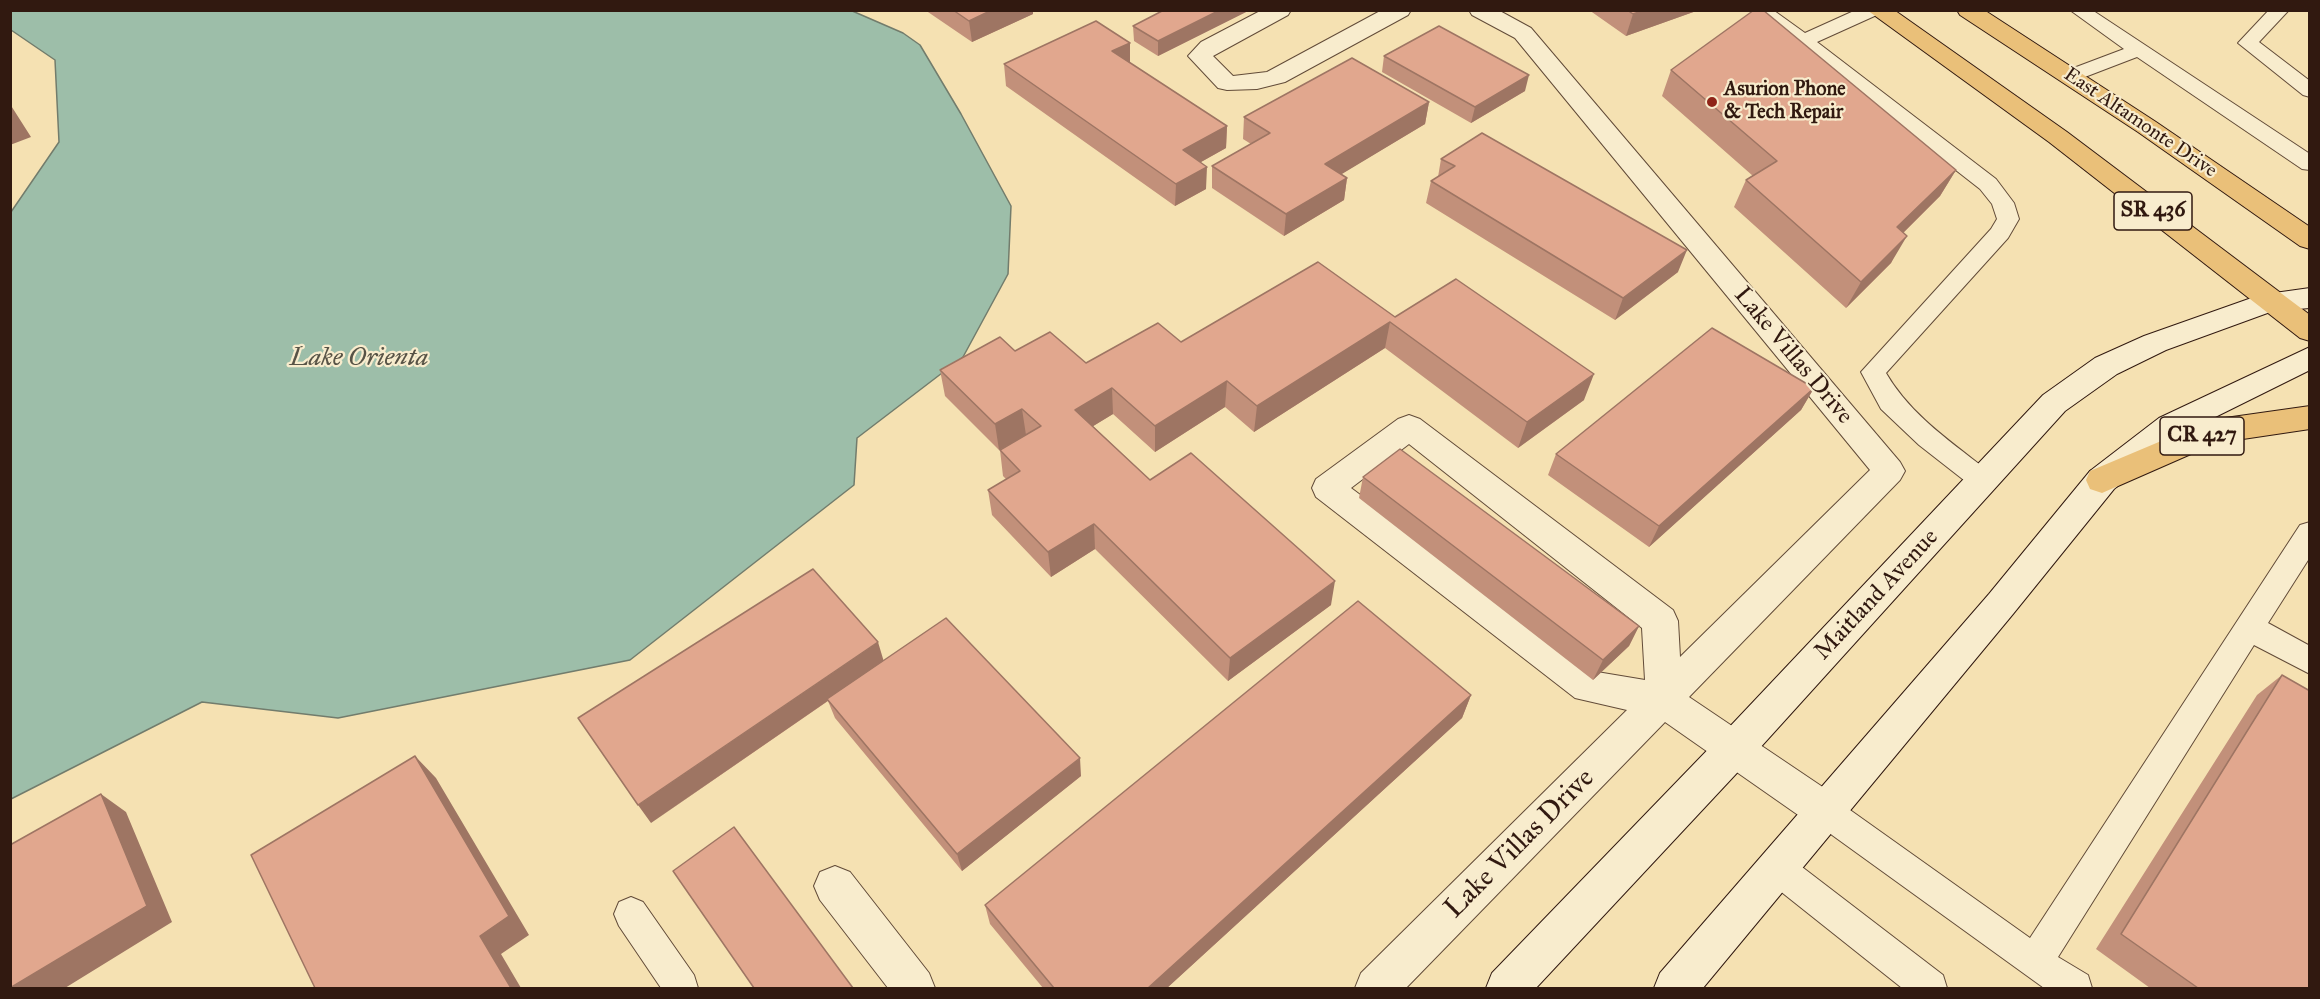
<!DOCTYPE html>
<html>
<head>
<meta charset="utf-8">
<style>
  body { margin:0 }
  #map { position:relative; width:2320px; height:999px; overflow:hidden; background:#f5e1b2; font-family:"IM FELL Great Primer",serif }
  canvas { display:block }
  .frame { position:absolute; inset:0; border:12px solid #311910; pointer-events:none }
</style>
</head>
<body>
<div id="map">
<canvas width="2320" height="999"></canvas>
<div class="frame"></div>
</div>
<script>
const ctx = document.querySelector('canvas').getContext('2d');
ctx.lineJoin = 'round';
function fillPath(path, color) { ctx.fillStyle = color; ctx.fill(path, 'evenodd'); }
function stroke(path, color, width, dash) { ctx.strokeStyle = color; ctx.lineWidth = width; ctx.lineCap = dash ? 'butt' : 'round'; ctx.setLineDash(dash || []); ctx.stroke(path); }
function write(font, color, halo, rows, align = 'center') {
  ctx.font = font + ' "IM FELL Great Primer",serif'; ctx.lineWidth = 4.5; ctx.setLineDash([]); ctx.textBaseline = 'middle'; ctx.strokeStyle = halo; ctx.fillStyle = color; for (const [text, x, y, turn = 0] of rows) {
    ctx.save(); ctx.translate(x, y); ctx.rotate((+turn || 0) * Math.PI / 180); ctx.textAlign = isNaN(turn) ? turn : align; if (halo) ctx.strokeText(text, 0, 0); ctx.fillText(text, 0, 0); ctx.restore();
  }
}
const water = new Path2D(`
  M 850,10 L 903,33 L 920,45 L 961,114 L 1011,206 L 1008,274 L 963,357 L 857,438 L 854,485 L 630,660 L 338,718 L 202,702 L 11,799 L 11,212 L 59,142 L 55,60 L 11,30 L 11,11 Z`);
const service = new Path2D(`
  M 1751,10 L 1773,10 L 1805,33 L 1856,10 L 1881,10 L 1879,14 L 1817,42 L 1996,179 L 2014,203 L 2019,219 L 2008,238 L 1886,373 C 1911,416 1954,444 1992,474 L 1996,481 L 1992,488 L 1983,491 L 1974,488 L 1919,445 L 1881,409 L 1861,372 L 1991,229 L 1997,219 L 1992,204 L 1980,189 Z
  M 2070,10 L 2092,10 L 2310,154 L 2310,170 L 2302,169 L 2137,57 L 2077,80 L 2063,80 L 2060,76 L 2063,72 L 2124,49 Z
  M 2269,10 L 2289,10 L 2259,42 L 2310,81 L 2310,97 L 2303,95 L 2238,43 Z
  M 2310,522 L 2310,557 L 2268,623 L 2310,646 L 2310,674 L 2254,645 L 2058,957 L 2088,975 L 2092,988 L 2044,988 L 1814,822 L 1809,811 L 1814,800 L 1825,796 L 1836,800 L 2030,938 L 2300,525 Z
  M 1777,852 L 1789,857 L 1943,975 L 1947,988 L 1902,988 L 1765,879 L 1760,868 L 1765,857 Z
  M 631,897 L 643,902 L 694,975 L 698,988 L 661,988 L 619,926 L 614,914 L 619,902 Z`);
const minor = new Path2D(`
  M 1262,10 L 1291,10 L 1288,15 L 1213,56 L 1233,76 L 1267,72 L 1382,10 L 1411,10 L 1408,15 L 1285,82 L 1257,89 L 1227,90 L 1218,88 L 1188,56 L 1201,42 Z
  M 1469,10 L 1498,10 L 1531,28 L 1900,462 L 1905,471 L 1900,480 L 1689,697 L 1839,798 L 1845,811 L 1839,824 L 1825,829 L 1811,824 L 1665,722 L 1406,988 L 1355,988 L 1361,973 L 1627,710 L 1575,698 L 1316,497 L 1312,488 L 1316,479 L 1398,419 L 1409,415 L 1420,419 L 1673,610 L 1678,621 L 1680,657 L 1870,470 L 1515,38 L 1472,15 ZM 1409,444 L 1642,628 L 1645,680 L 1597,672 L 1351,488 Z
  M 835,866 L 850,872 L 929,973 L 935,988 L 888,988 L 820,900 L 814,886 L 820,872 Z`);
const secondary = new Path2D(`
  M 2310,288 L 2310,308 L 2273,311 L 2166,350 L 2117,374 L 2065,411 L 1749,760 L 1536,988 L 1486,988 L 1492,973 L 1721,736 L 2043,395 L 2095,358 L 2144,336 L 2260,295 Z
  M 2310,347 L 2310,370 L 2181,434 L 2114,489 L 2013,614 L 1703,988 L 1654,988 L 1660,973 L 1989,594 L 2090,471 L 2159,418 Z`);
const primary = new Path2D(`
  M 1867,10 L 1894,10 L 2067,132 L 2310,315 L 2310,341 L 2300,338 L 2049,142 Z
  M 1957,10 L 1984,10 L 2156,122 L 2310,227 L 2310,249 L 2300,246 L 2138,132 L 1960,15 Z
  M 2310,406 L 2310,429 L 2216,443 L 2102,493 L 2090,489 L 2086,480 L 2090,471 L 2211,420 Z`);
const wall = new Path2D(`
  M 925,10 L 1033,10 L 1033,14 L 972,42 Z
  M 1164,10 L 1250,10 L 1158,56 L 1134,41 L 1133,26 Z
  M 1589,10 L 1699,10 L 1626,36 Z
  M 1130,43 L 1130,63 L 1227,126 L 1226,148 L 1201,162 L 1206,189 L 1175,206 L 1006,86 L 1004,64 Z
  M 1384,56 L 1525,91 L 1471,123 L 1382,72 Z
  M 1671,70 L 1956,170 L 1940,196 L 1903,233 L 1891,263 L 1846,308 L 1734,207 L 1746,180 L 1753,176 L 1662,96 Z
  M 1429,102 L 1425,124 L 1341,174 L 1347,178 L 1344,200 L 1284,236 L 1212,188 L 1212,166 L 1251,144 L 1243,139 L 1244,117 Z
  M 1441,159 L 1678,272 L 1615,320 L 1426,203 L 1431,181 L 1438,177 Z
  M 1395,317 L 1584,400 L 1518,448 L 1385,348 L 1254,432 L 1225,407 L 1155,452 L 1113,414 L 1093,426 L 1150,480 L 1331,605 L 1228,681 L 1095,549 L 1051,577 L 992,515 L 988,490 L 1006,479 L 1003,476 L 1000,450 L 1026,435 L 999,450 L 945,396 L 940,370 L 1015,351 L 1086,363 L 1181,342 Z
  M 1814,388 L 1801,410 L 1649,547 L 1548,475 L 1556,454 Z
  M 1363,477 L 1639,626 L 1629,646 L 1593,680 L 1359,498 Z
  M 884,660 L 1081,776 L 962,871 L 835,718 L 828,701 L 651,823 Z
  M 2282,675 L 2310,988 L 2150,988 L 2096,949 L 2257,695 Z
  M 1471,695 L 1462,718 L 1167,988 L 1043,988 L 990,924 L 985,905 Z`);
const shadedWall = new Path2D(`
  M 992,10 L 1033,10 L 1033,14 L 972,42 L 969,21 Z
  M 1220,10 L 1250,10 L 1158,56 L 1158,41 Z
  M 1644,10 L 1699,10 L 1626,36 L 1633,14 Z
  M 1130,43 L 1130,64 L 1112,51 Z
  M 1529,75 L 1525,91 L 1471,123 L 1475,107 Z
  M 1429,102 L 1425,124 L 1322,186 L 1325,164 Z
  M 10,104 L 31,137 L 10,145 Z
  M 1227,126 L 1226,148 L 1183,172 L 1183,150 Z
  M 1207,167 L 1206,189 L 1175,206 L 1176,184 Z
  M 1956,170 L 1940,196 L 1882,254 L 1897,227 Z
  M 1347,178 L 1344,200 L 1284,236 L 1286,214 Z
  M 1907,236 L 1891,263 L 1846,308 L 1861,282 Z
  M 1687,250 L 1678,272 L 1615,320 L 1623,298 Z
  M 1390,322 L 1385,348 L 1254,432 L 1257,406 Z
  M 1594,374 L 1584,400 L 1518,448 L 1527,422 Z
  M 1227,381 L 1225,407 L 1155,452 L 1155,426 Z
  M 1112,388 L 1113,414 L 1077,436 L 1075,410 Z
  M 1814,388 L 1801,410 L 1649,547 L 1659,526 Z
  M 1022,409 L 1026,435 L 999,450 L 995,424 Z
  M 1094,524 L 1095,549 L 1051,577 L 1048,552 Z
  M 1335,581 L 1331,605 L 1228,681 L 1230,658 Z
  M 1639,626 L 1629,646 L 1593,680 L 1603,660 Z
  M 878,642 L 884,662 L 651,823 L 638,805 Z
  M 1471,695 L 1462,718 L 1167,988 L 1148,988 Z
  M 415,756 L 436,778 L 529,935 L 501,954 L 521,988 L 511,988 L 480,936 Z
  M 1080,758 L 1081,776 L 962,871 L 957,854 Z
  M 101,794 L 126,812 L 172,922 L 65,988 L 12,988 Z`);
const building = new Path2D(`
  M 953,10 L 992,10 L 969,21 Z
  M 1164,10 L 1220,10 L 1158,41 L 1133,26 Z
  M 1627,10 L 1644,10 L 1633,14 Z
  M 1754,10 L 1763,10 L 1956,170 L 1897,227 L 1907,236 L 1861,282 L 1746,180 L 1777,161 L 1671,70 Z
  M 1096,21 L 1130,43 L 1112,51 L 1227,126 L 1183,150 L 1207,167 L 1176,184 L 1004,64 Z
  M 1439,26 L 1529,75 L 1475,107 L 1384,56 Z
  M 1352,58 L 1429,102 L 1325,164 L 1347,178 L 1286,214 L 1212,166 L 1270,133 L 1244,117 Z
  M 1482,133 L 1687,250 L 1623,298 L 1431,181 L 1455,166 L 1441,159 Z
  M 1318,262 L 1395,317 L 1456,279 L 1594,374 L 1527,422 L 1390,322 L 1257,406 L 1227,381 L 1155,426 L 1112,388 L 1075,410 L 1150,480 L 1191,453 L 1335,581 L 1230,658 L 1094,524 L 1048,552 L 988,490 L 1020,471 L 1000,450 L 1041,426 L 1022,409 L 995,424 L 940,370 L 1000,337 L 1015,351 L 1050,332 L 1086,363 L 1158,323 L 1181,342 Z
  M 1712,328 L 1814,388 L 1659,526 L 1556,454 Z
  M 1400,449 L 1639,626 L 1603,660 L 1363,477 Z
  M 813,569 L 878,642 L 638,805 L 578,718 Z
  M 1358,601 L 1471,695 L 1148,988 L 1054,988 L 985,905 Z
  M 946,618 L 1080,758 L 957,854 L 827,699 Z
  M 2282,675 L 2310,691 L 2310,988 L 2198,988 L 2121,934 Z
  M 415,756 L 509,916 L 480,936 L 511,988 L 315,988 L 251,855 Z
  M 101,794 L 147,906 L 10,988 L 10,845 Z
  M 734,827 L 853,988 L 754,988 L 673,871 Z`);
const markers = [
  [1712,102,6,"#8f2418"]
];
const farPoinames = [
  ["Asurion Phone",1724,90],
  ["& Tech Repair",1724,113]
];
const farStreetnames = [
  ["East Altamonte Drive",2140,123,34]
];
const shields = [
  [2153,211,78],
  [2202,436,84]
];
const shieldNames = [
  ["SR 436",2153,211],
  ["CR 427",2202,436]
];
const streetNames = [
  ["Lake Villas Drive",1793,356,50],
  ["Maitland Avenue",1877,595,-47]
];
const waterNames = [
  ["Lake Orienta",359,359]
];
const nearStreetnames = [
  ["Lake Villas Drive",1520,844,-45]
];
fillPath(water, '#9dbea9');
stroke(water, '#727c6c', 1.5);
stroke(service, '#624b38', 2);
stroke(minor, '#624b38', 2);
stroke(secondary, '#311910', 2);
stroke(primary, '#311910', 2);
fillPath(service, '#f8eccd');
fillPath(minor, '#f8eccd');
fillPath(secondary, '#f8eccd');
fillPath(primary, '#eac079');
fillPath(wall, '#c2907a');
fillPath(shadedWall, '#9e7563');
fillPath(building, '#e1a78e');
stroke(building, '#9e7563', 1.5);
for (const [x, y, r, color] of markers) { const dot = new Path2D(); dot.arc(x, y, r, 0, 2 * Math.PI); ctx.fillStyle = color; ctx.fill(dot); stroke(dot, '#f8eccd', 2); }
write('bold 20px', '#311910', '#f8eccd', farPoinames, 'left');
write('20px', '#311910', '#f8eccd', farStreetnames);
for (const [x, y, w] of shields) { const box = new Path2D(); box.roundRect(x - w / 2, y - 19, w, 38, 4.5); ctx.fillStyle = '#f8eccd'; ctx.fill(box); stroke(box, '#311910', 1.5); }
write('bold 22px', '#311910', null, shieldNames);
write('24px', '#311910', '#f8eccd', streetNames);
write('italic 26px', '#575346', '#f8eccd', waterNames);
write('28px', '#311910', '#f8eccd', nearStreetnames);
</script>
</body>
</html>
